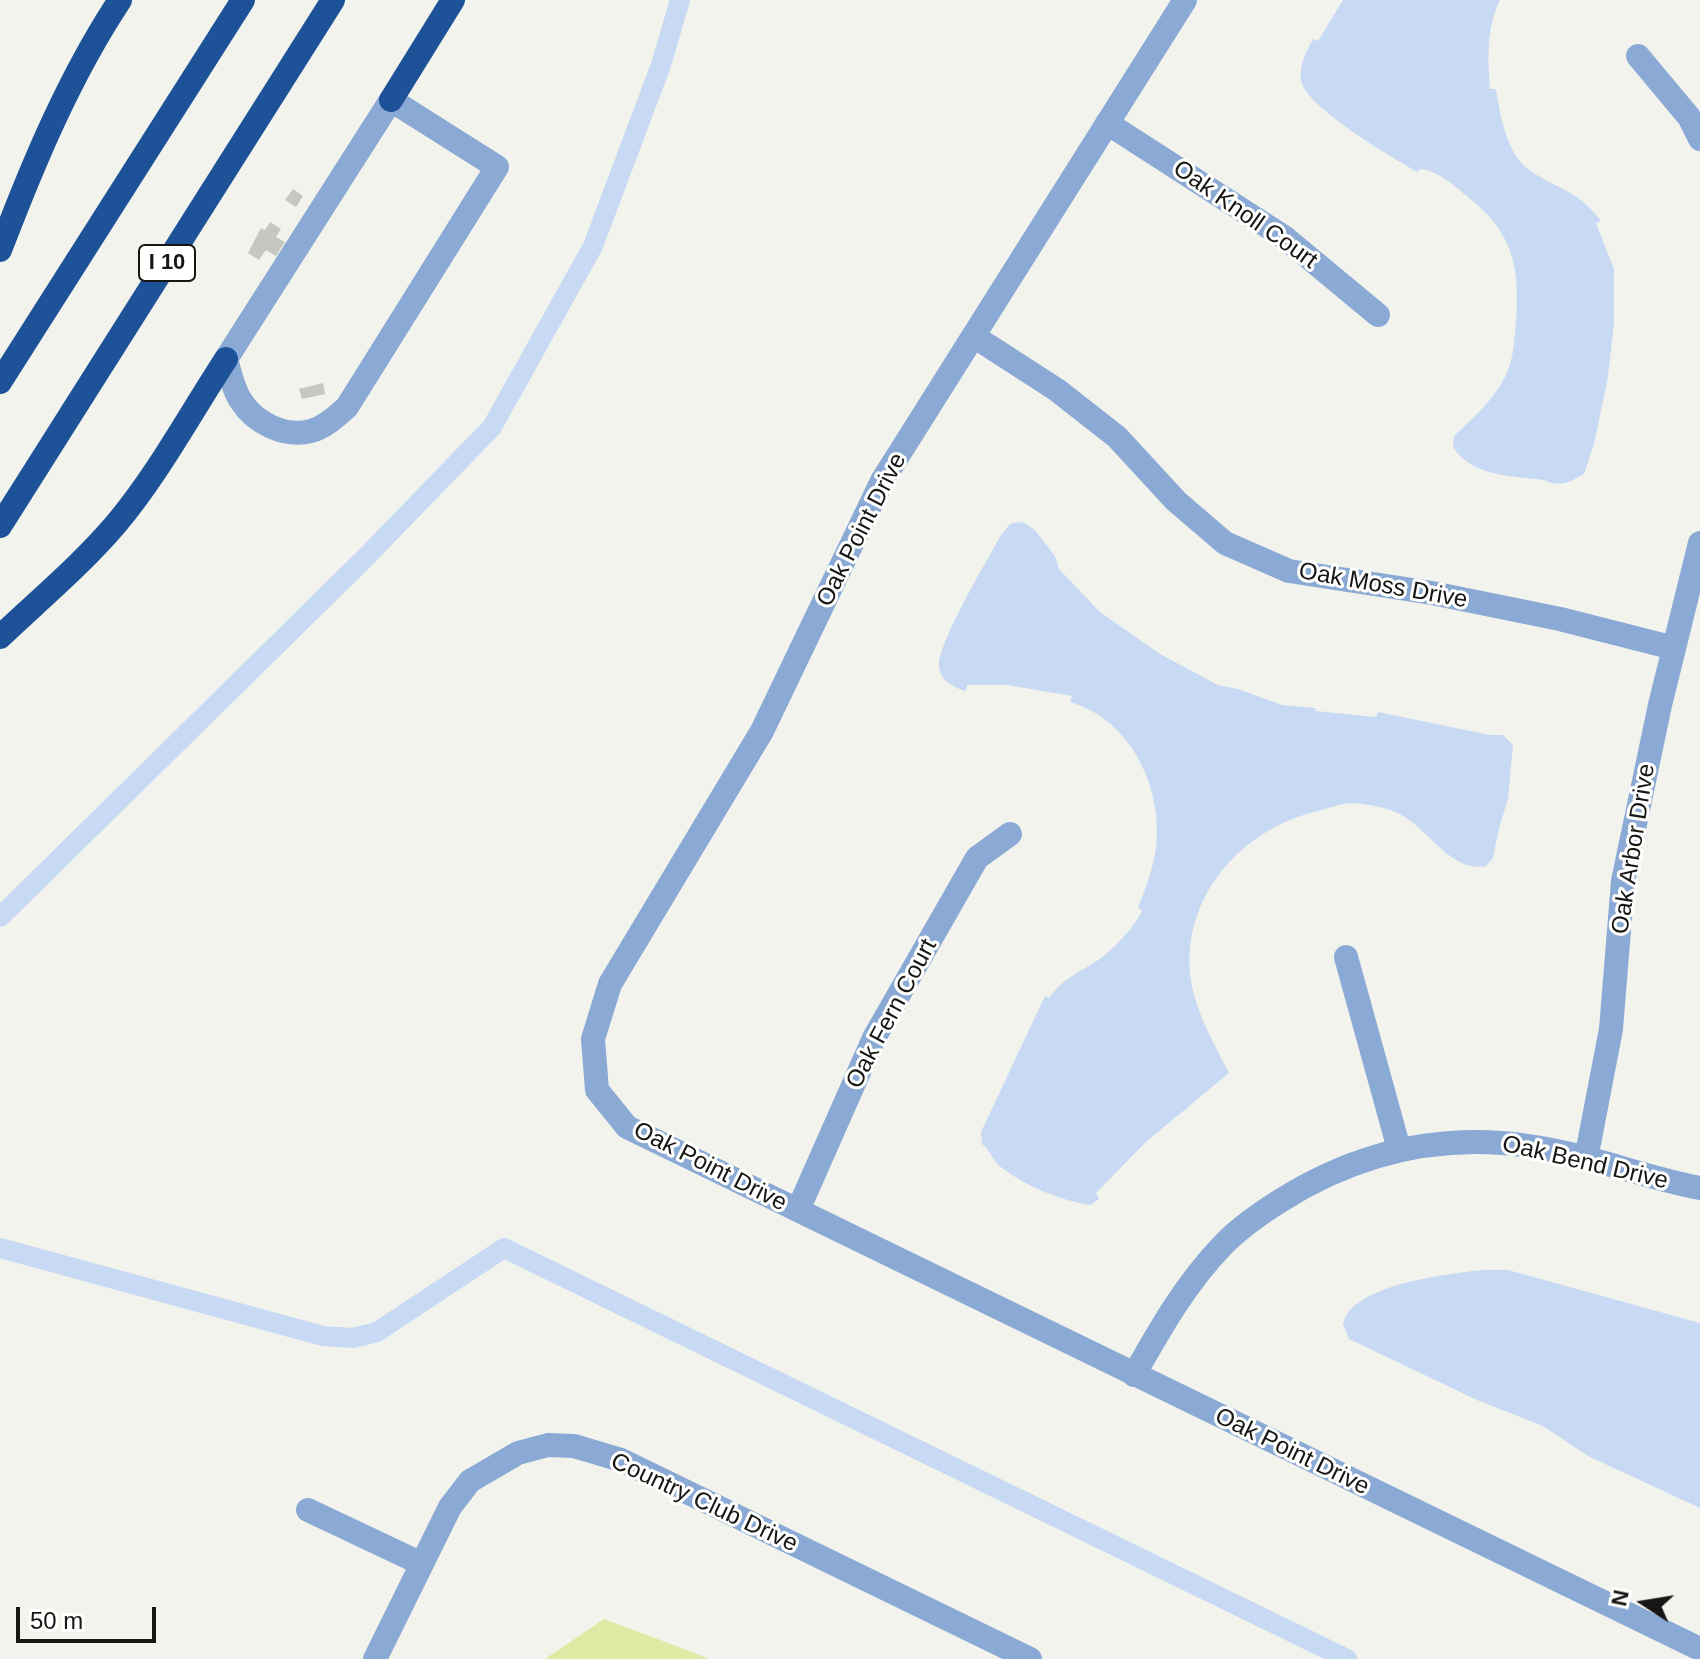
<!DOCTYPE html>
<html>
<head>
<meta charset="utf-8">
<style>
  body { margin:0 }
  #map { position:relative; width:1700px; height:1659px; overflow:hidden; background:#f2f3ed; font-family:Arial,sans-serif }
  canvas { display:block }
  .north { position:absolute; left:1604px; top:1563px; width:80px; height:80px; -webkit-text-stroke:6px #fffffe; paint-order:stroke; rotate:282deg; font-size:22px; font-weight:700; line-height:32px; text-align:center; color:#161714 }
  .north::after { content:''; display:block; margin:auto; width:28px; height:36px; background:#161714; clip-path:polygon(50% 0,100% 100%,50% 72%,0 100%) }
  .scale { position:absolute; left:16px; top:1607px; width:140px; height:36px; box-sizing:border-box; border:4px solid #161714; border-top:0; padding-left:10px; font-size:24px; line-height:28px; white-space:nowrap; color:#161714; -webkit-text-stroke:6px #fffffe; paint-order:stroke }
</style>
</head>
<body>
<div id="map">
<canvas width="1700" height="1659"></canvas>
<div class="north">N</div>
<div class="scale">50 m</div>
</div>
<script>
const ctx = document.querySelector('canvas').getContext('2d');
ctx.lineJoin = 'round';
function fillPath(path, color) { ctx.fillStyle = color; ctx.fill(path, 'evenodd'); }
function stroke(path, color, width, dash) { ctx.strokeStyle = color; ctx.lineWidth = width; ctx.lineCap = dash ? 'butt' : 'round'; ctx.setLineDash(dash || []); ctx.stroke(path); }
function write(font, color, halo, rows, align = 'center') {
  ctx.font = font + ' Arial,sans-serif'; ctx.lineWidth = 6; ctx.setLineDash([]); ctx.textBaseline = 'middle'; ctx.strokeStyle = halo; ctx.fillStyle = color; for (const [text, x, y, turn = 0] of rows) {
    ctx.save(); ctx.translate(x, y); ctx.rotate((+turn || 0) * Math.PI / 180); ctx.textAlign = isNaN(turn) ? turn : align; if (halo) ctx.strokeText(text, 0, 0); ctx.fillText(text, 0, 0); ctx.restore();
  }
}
const green = new Path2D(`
  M 604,1619 L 695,1653 L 708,1659 L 545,1659 Z`);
const water = new Path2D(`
  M 1343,0 L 1500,0 C 1486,29 1488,58 1490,89 L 1496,89 C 1500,115 1507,154 1529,170 C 1558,190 1577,189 1601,221 L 1596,223 L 1614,269 L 1614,323 L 1608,377 L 1594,444 L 1584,474 C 1570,482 1560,488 1544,480 C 1512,476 1472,477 1453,447 L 1454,436 C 1473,418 1494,400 1506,375 C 1514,358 1514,341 1516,322 C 1520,267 1513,232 1468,197 C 1455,186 1438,171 1421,169 L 1417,172 C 1390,156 1316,113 1303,86 C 1296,71 1306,52 1313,39 L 1318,41 Z
  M 1017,522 L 1025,523 L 1035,530 L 1055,556 L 1059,569 L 1100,612 L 1160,654 L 1218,685 L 1238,689 L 1282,705 L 1315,708 L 1316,711 L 1376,717 L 1378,712 L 1490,735 L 1503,735 L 1513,745 L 1508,799 L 1499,828 L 1493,858 L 1486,866 C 1450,874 1425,823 1395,812 C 1384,807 1366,804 1354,803 C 1342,803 1329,808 1318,811 C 1244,828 1184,893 1190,972 C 1193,1008 1213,1041 1229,1073 L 1146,1142 L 1096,1193 L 1099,1199 L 1090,1205 C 1059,1200 1027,1187 1002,1168 C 993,1162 991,1151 982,1144 L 981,1132 L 1045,996 L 1049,998 C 1067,974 1083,972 1105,955 C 1120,942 1133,928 1142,911 L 1138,907 C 1147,885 1156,861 1157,836 C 1159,780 1127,718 1070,702 L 1072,696 L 1007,685 L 967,685 L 966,691 C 954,688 941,681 939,667 C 936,646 988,559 1001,535 L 1010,524 Z
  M 1482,1270 L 1508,1270 L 1700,1323 L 1700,1508 L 1588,1456 L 1543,1426 L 1477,1400 L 1349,1339 L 1343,1324 C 1352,1284 1448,1274 1482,1270 Z`);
const canal = new Path2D(`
  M 0,917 L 365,558 L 492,427 L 593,246 L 661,65 L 680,0
  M 0,1248 L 323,1336 L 353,1338 L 377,1332 L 504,1248 L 1347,1659`);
const building = new Path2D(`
  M 293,189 L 303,196 L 296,207 L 285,200 Z
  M 270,222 L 281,229 L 276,237 L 285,242 L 276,256 L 266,250 L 259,260 L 248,253 L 261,228 L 265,230 Z
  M 323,383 L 325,394 L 302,399 L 299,389 Z`);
const minor = new Path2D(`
  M 1185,0 L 882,481 L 762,731 L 610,984 L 593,1039 L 597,1090 L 627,1127 L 1700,1649
  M 1638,56 L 1689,117 L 1700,139
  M 391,100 L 497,167 L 347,407 C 337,416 325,427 311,431 C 285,438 255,423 241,401 C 233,389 230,373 226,359 Z
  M 1107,123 L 1284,237 L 1378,315
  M 975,337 L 1057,390 L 1117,437 L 1176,501 L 1225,543 L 1289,571 L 1432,593 L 1560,619 L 1674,648
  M 1346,957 L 1399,1149
  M 1586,1159 L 1611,1029 L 1623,881 L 1660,705 L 1700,543
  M 798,1210 L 874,1038 L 977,858 L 1010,834
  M 1134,1375 C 1160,1329 1186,1283 1223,1245 C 1239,1228 1261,1213 1280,1201 C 1356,1153 1440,1133 1529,1146 C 1587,1154 1642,1177 1700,1188
  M 308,1510 L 420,1563
  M 375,1659 L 450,1507 L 470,1481 L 518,1453 L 548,1445 L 574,1446 L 621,1460 L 1030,1659`);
const highway = new Path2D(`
  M 391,100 L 453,0
  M 0,250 C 33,164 69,77 120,0
  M 0,382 L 243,0
  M 0,526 L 333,0
  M 0,637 C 39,600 81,565 116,524 C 158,474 190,414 226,359`);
const shields = [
  [167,263,56]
];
const shieldNames = [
  ["I 10",167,263]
];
const streetNames = [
  ["Oak Knoll Court",1245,215,35],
  ["Oak Point Drive",862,530,-63],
  ["Oak Moss Drive",1383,586,10],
  ["Oak Arbor Drive",1634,849,-81],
  ["Oak Fern Court",892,1014,-62],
  ["Oak Bend Drive",1585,1163,13],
  ["Oak Point Drive",710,1167,27],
  ["Oak Point Drive",1292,1452,26],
  ["Country Club Drive",704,1503,25]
];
fillPath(green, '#ddeaa4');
fillPath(water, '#c8daf3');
stroke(canal, '#c8daf3', 20);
fillPath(building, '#c6c7c1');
stroke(minor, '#8aa9d4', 24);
stroke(highway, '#1d5298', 24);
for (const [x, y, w] of shields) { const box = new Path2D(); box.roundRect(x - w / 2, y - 18, w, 36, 6); ctx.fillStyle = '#fffffe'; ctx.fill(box); stroke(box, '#161714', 2); }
write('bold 22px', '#161714', null, shieldNames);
write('24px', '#161714', '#fffffe', streetNames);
</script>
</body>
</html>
